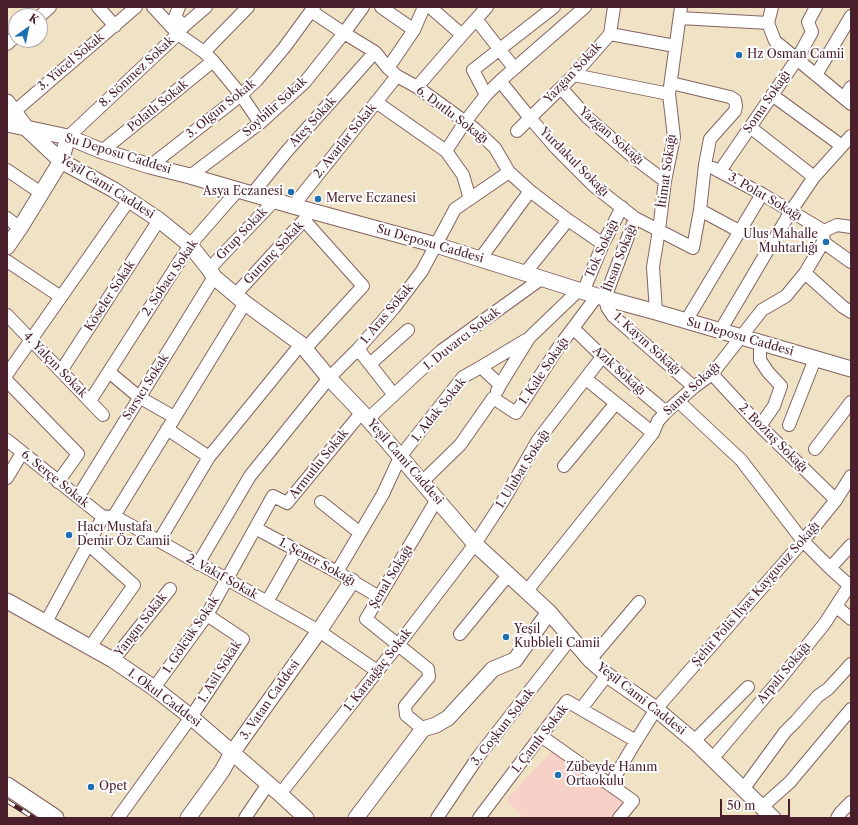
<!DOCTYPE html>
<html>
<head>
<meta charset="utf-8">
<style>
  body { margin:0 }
  #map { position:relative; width:858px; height:825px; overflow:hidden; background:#f0e2c5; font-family:"Libre Caslon Text",serif }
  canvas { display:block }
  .frame { position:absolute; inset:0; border:8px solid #4a1f2b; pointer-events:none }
  .north { position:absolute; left:8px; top:8px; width:40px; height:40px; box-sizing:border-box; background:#fff; border:1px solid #b7a5aa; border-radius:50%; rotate:33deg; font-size:11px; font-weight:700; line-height:16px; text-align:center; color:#4a1f2b }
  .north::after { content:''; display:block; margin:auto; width:14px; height:18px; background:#1f6fb2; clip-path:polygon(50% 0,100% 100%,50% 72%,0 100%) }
  .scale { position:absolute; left:720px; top:799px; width:70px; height:18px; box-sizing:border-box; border:2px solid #4a1f2b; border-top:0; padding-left:5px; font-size:12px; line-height:14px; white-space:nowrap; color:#4a1f2b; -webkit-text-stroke:3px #fff; paint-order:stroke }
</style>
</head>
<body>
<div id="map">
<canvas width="858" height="825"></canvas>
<div class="frame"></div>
<div class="north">K</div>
<div class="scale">50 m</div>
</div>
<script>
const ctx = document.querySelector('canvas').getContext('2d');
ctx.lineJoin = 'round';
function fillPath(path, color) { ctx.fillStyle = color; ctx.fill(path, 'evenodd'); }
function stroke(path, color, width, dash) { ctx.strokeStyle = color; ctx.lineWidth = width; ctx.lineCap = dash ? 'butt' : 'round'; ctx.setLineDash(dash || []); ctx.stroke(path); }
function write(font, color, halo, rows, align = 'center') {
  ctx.font = font + ' "Libre Caslon Text",serif'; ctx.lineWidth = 4; ctx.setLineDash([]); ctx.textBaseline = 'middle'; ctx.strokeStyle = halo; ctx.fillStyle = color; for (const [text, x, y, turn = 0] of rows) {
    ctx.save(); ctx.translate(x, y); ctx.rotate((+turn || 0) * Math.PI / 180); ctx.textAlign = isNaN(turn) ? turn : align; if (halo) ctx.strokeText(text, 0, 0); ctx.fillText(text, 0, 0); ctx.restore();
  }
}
const built = new Path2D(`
  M 553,750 L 627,804 L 617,818 L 524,818 L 506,800 Z`);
const minor = new Path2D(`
  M 98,7 L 115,26
  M 153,7 L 178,34 L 204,52 L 213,61 L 241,95 L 260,123
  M 179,7 L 175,17 L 184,26
  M 381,7 L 414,30
  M 430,7 L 462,35
  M 311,11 L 344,33 L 375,52 L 388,68 L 397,76 L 417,87 L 475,129 L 495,148 L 509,172 L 530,191 L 568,220 L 603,244
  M 40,16 L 50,7
  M 680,18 L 768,23
  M 476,19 L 514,68
  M 768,23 L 775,41 L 816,75 L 851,104
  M 768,23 L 772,7
  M 610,34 L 675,46
  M 7,44 L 16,36
  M 204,52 L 248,7
  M 388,68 L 414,30 L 424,7
  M 574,75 L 669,94
  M 816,75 L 851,16
  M 500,81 L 530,118 L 556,148 L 594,186 L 635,218 L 693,248 L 700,210 L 705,165 L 710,139 L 735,111 L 736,106 L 735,100 L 730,97 L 671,83
  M 417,87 L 462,35 L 487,7
  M 561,88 L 587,117 L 633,157 L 665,181
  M 486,95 L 500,81 L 585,7
  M 772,95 L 842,146
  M 844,98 L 851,87
  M 376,102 L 446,151 L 463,175 L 470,199
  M 8,117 L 136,7
  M 750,127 L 814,177
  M 517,131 L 530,118 L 574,75 L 610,34 L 614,7
  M 68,137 L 178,34 L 184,26 L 206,7
  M 102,151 L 213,61
  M 446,151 L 465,122 L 486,95 L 473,70 L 554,7
  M 150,166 L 241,95 L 257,80 L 284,48 L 314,7
  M 713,168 L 762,194 L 824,231
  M 7,170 L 41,193
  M 720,171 L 797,59 L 812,32 L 808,22 L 816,7
  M 190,176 L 260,123 L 305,82 L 344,33 L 363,7
  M 253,193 L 287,151 L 375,52
  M 293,206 L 397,76
  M 700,210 L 739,231
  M 7,218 L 20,228
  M 635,218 L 605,298 L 607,307 L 613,316 L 694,387
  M 304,220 L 363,286 L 305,349
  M 823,242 L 851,262
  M 480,259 L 530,191
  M 7,261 L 61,297
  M 209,269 L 275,200
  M 525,273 L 568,220
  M 805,273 L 843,307 L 851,312
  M 583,292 L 603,244 L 622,207
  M 235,295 L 304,220 L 308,215
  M 656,312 L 653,267 L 659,230 L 665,181 L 674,137 L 669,94 L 681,7
  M 7,315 L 103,415
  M 686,321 L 762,194
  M 573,328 C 603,358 633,385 666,412
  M 720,331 L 791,211 L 814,177 L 851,136
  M 760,343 L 760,360 L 768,372 L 781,386 L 774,406 L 760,426
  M 358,349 L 394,395
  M 370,364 L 408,330
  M 61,371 L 159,220
  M 109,372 L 139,397 L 174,417
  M 7,374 L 129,200
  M 712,374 L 760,426 L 836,500
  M 586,379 L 653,433
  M 7,381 L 78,454 L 58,482
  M 500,385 L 529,338 L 579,290
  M 497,391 L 500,385 L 481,367 L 526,340
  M 90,401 L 190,245 L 238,190
  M 678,401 L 741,460 L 803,541 L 830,568 L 851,587
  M 368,419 L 441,351 L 541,279
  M 789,425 L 815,359
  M 167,429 L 209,457
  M 7,440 L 103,517
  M 815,449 L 851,402
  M 564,466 L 616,403
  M 7,478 L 22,453
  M 422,482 L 460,445 L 493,398 L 516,413 L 558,348 L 597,296
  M 78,497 L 214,277
  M 321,502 L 360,533
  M 114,516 L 245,303
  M 103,517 L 114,516 L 159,541 L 319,631 L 377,671
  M 255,528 L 337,572 L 379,597
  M 159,541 L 209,457 L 301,344
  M 88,544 L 134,585 L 90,647
  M 198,564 L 250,476 L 329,378 L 358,349 L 394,308 L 422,271 L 455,209 L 509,172
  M 830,568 L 851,545
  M 337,572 L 383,494 L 400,457 L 463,377 L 481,367
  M 526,592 L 653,433 L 658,421 L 666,412 L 694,387 L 712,374 L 762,310 L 786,296 L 805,273 L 818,251 L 823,242 L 824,231 L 837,225 L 851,227
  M 267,602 L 296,551
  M 836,606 L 851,619
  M 46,622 L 103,517
  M 460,634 L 508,575
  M 113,660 L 170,589
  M 590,660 L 639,602
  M 154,688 L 207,615 L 273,496 L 287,503 L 362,412
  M 581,709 L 607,675
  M 423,729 L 406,715 L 405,706 L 429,677 L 428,669 L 366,619 L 437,499
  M 541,736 L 633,801 L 619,818
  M 694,741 L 748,687
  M 712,759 L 781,678 L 825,623 L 851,583
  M 610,785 L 636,741 L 656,709 L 803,541 L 836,500 L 851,476
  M 744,788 L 785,732 L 796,721 L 818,696 L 828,689 L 851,664
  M 280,794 L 398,645 L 475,544 L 503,501 L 538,440 L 602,357
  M 762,807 L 790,782 L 851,709
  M 118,818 L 191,717 L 243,639 L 207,615
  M 245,818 L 268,784
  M 437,818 L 478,757 L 571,638
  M 479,818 L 567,701 L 636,741
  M 837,818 L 841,812 L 851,802`);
const major = new Path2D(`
  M 7,102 L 27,129 L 61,161 L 114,190 L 159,220 L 190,245 L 209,269 L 214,277 L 245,303 L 301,344 L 329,378 L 368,419 L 475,544 L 549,612 L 590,660 L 607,675 L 656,709 L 694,741 L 773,818
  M 7,124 L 68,137 L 102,151 L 150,166 L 190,176 L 293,206 L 436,245 L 597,296 L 656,312 L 851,369
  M 7,247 L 20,228 L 61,161 L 68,137
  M 7,601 L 113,660 L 154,688 L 191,717 L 280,794 L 306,818
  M 188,818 L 222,771 L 232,753 L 319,631 L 352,581
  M 356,818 L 423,729 L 436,725 L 448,718 L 493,669 L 515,660 L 549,612`);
const highway = new Path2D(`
  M 7,786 L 55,818`);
const rail = new Path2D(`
  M 7,801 L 34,818`);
const markers = [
  [739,55,4,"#1f6fb2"],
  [291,192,4,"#1f6fb2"],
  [318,199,4,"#1f6fb2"],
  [826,242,4,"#1f6fb2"],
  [69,535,4,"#1f6fb2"],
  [506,637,4,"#1f6fb2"],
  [558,775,4,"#1f6fb2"],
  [91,787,4,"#1f6fb2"]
];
const poiNames = [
  ["Hz Osman Camii",747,55],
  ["Asya Eczanesi",283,192,"right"],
  ["Merve Eczanesi",326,199],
  ["Ulus Mahalle",818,235,"right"],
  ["Muhtarlığı",818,249,"right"],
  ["Hacı Mustafa",77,528],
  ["Demir Öz Camii",77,542],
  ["Yeşil",514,630],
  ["Kubbleli Camii",514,644],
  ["Zübeyde Hanım",566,768],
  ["Ortaokulu",566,782],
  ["Opet",99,787]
];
const streetNames = [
  ["3. Yücel Sokak",71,62,-40],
  ["8. Sönmez Sokak",137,72,-43],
  ["Yazgan Sokak",573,73,-47],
  ["Soma Sokağı",767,102,-56],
  ["Polatlı Sokak",158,106,-39],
  ["Soybilir Sokak",275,107,-42],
  ["3. Olgun Sokak",221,109,-39],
  ["6. Dutlu Sokağı",452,115,37],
  ["Ateş Sokak",313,122,-48],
  ["Yazgan Sokağı",611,136,41],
  ["2. Avarlar Sokak",345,141,-51],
  ["Su Deposu Caddesi",118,154,17],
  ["Yurdakul Sokağı",574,162,45],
  ["İtimat Sokağı",667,171,-82],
  ["Yeşil Cami Caddesi",107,187,32],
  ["3. Polat Sokağı",765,197,30],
  ["Grup Sokak",242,234,-46],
  ["Su Deposu Caddesi",430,244,16],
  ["Tok Sokağı",602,249,-66],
  ["Gurunç Sokak",274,253,-47],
  ["İhsan Sokağı",620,258,-69],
  ["2. Sobacı Sokak",170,278,-56],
  ["Köseler Sokak",110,296,-57],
  ["1. Aras Sokak",387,314,-50],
  ["Su Deposu Caddesi",740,337,16],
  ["1. Duvarcı Sokak",462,339,-38],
  ["1. Kayın Sokağı",647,344,42],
  ["4. Yalçın Sokak",55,365,46],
  ["1. Kale Sokağı",544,371,-56],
  ["Azık Sokağı",619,371,42],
  ["Sarsıcı Sokak",146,387,-58],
  ["Same Sokağı",692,389,-43],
  ["1. Adak Sokak",439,410,-51],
  ["2. Boztaş Sokağı",773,438,45],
  ["Yeşil Cami Caddesi",405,462,49],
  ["Armutlu Sokak",319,464,-51],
  ["1. Ulubat Sokağı",523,469,-58],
  ["6. Serçe Sokak",55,479,39],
  ["1. Şener Sokağı",317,562,29],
  ["2. Vakıf Sokak",222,577,29],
  ["Şenal Sokağı",391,577,-59],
  ["Şehit Polis İlyas Kaygusuz Sokağı",756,594,-49],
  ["Yangın Sokak",141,625,-52],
  ["1. Gölcük Sokak",191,635,-56],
  ["1. Karaağaç Sokak",378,670,-52],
  ["1. Asil Sokak",220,672,-58],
  ["Arpalı Sokağı",784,673,-50],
  ["1. Okul Caddesi",164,698,37],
  ["Yeşil Cami Caddesi",641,699,38],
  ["3. Vatan Caddesi",270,700,-55],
  ["3. Coşkun Sokak",503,727,-52],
  ["1. Çamlı Sokak",540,739,-52]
];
fillPath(built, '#f7d1c8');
stroke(minor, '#846361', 14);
stroke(major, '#846361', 17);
stroke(highway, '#846361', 19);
stroke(minor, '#fff', 12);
stroke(major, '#fff', 15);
stroke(highway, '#fff', 17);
stroke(rail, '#4a1f2b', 4.5);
stroke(rail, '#fff', 3, [9]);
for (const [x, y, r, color] of markers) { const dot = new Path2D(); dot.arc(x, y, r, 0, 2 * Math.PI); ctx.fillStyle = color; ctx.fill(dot); stroke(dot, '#fff', 1.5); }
write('12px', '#4a1f2b', '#fff', poiNames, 'left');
write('12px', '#4a1f2b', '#fff', streetNames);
</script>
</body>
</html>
